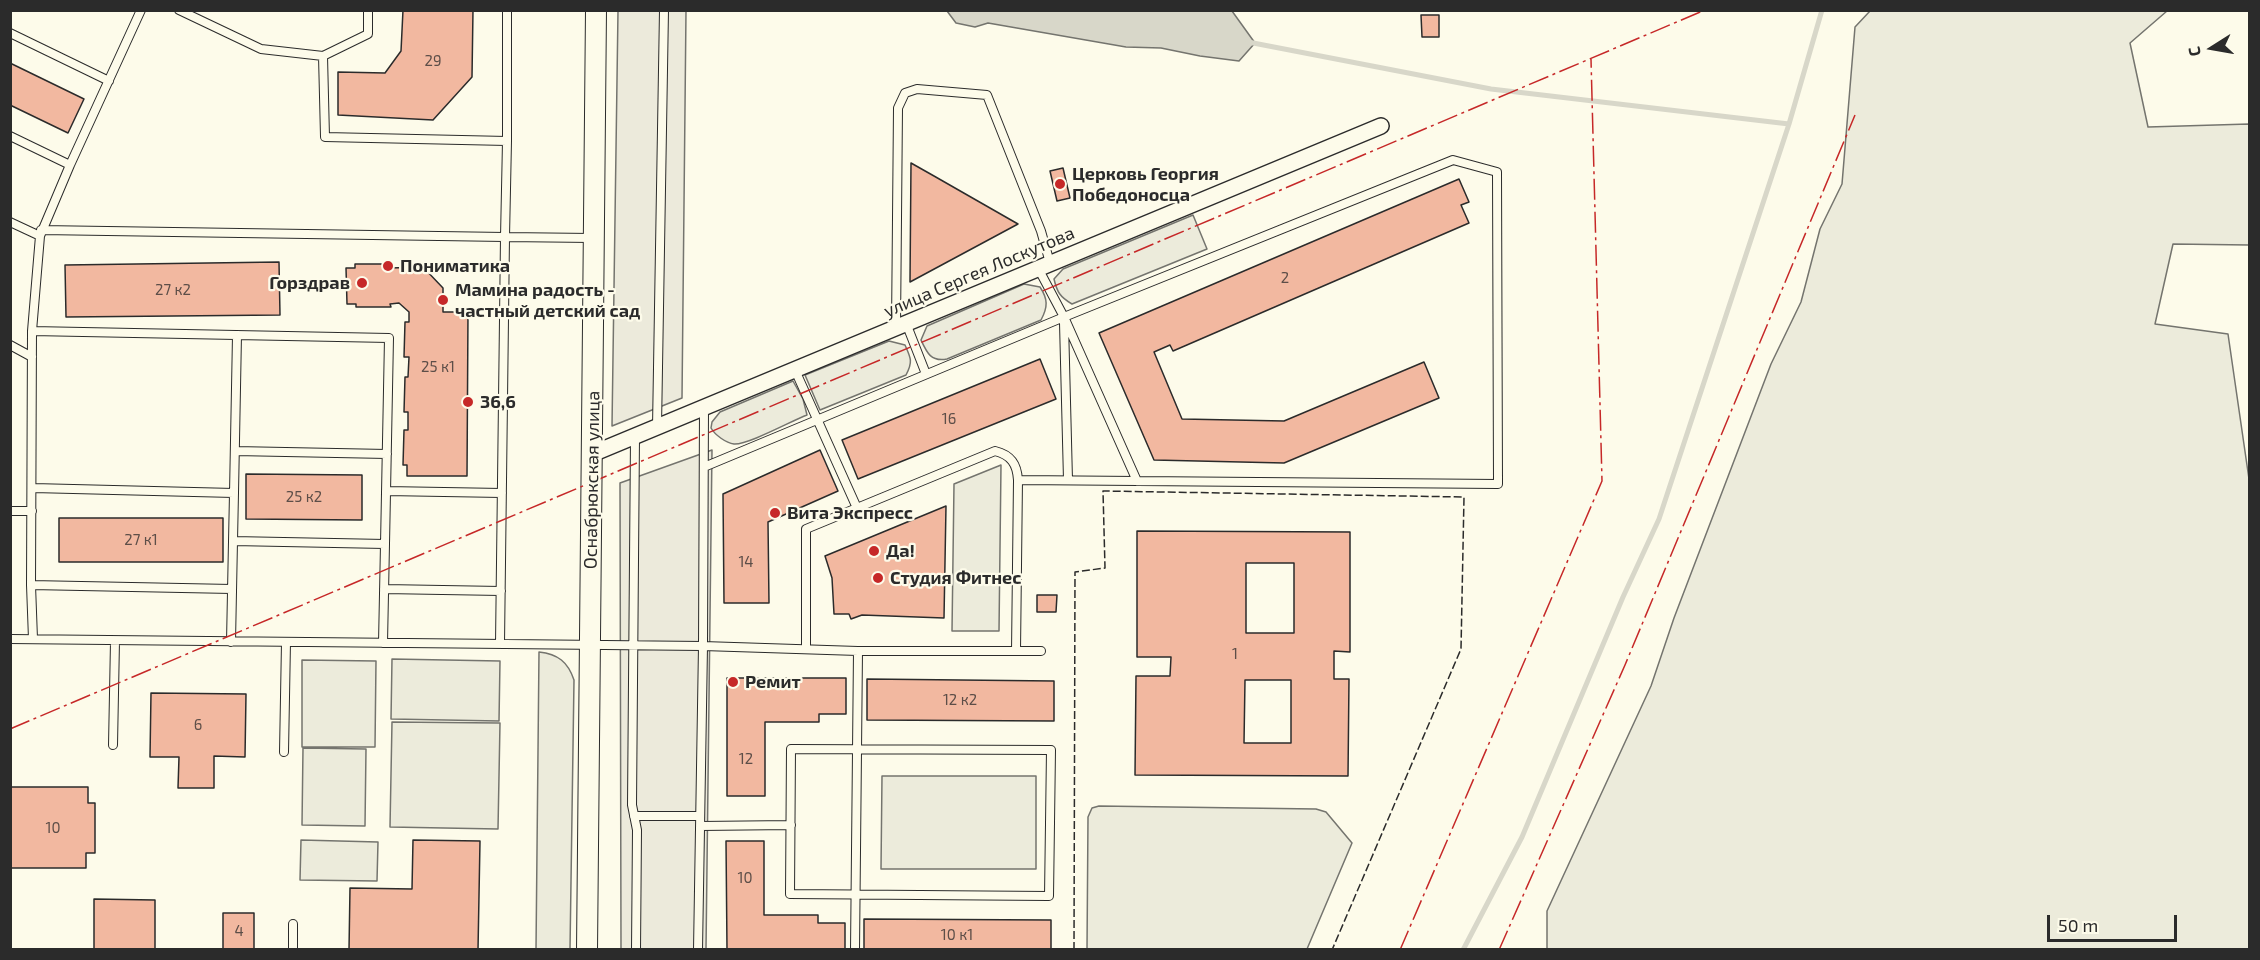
<!DOCTYPE html>
<html>
<head>
<meta charset="utf-8">
<style>
  body { margin:0 }
  #map { position:relative; width:2260px; height:960px; overflow:hidden; background:#fdfbea; font-family:"Exo 2",sans-serif }
  canvas { display:block }
  .frame { position:absolute; inset:0; border:12px solid #2b2b2b; pointer-events:none }
  .north { position:absolute; left:2182px; top:18px; width:60px; height:60px; -webkit-text-stroke:4px #fdfbea; paint-order:stroke; rotate:259deg; font-size:16px; font-weight:700; line-height:24px; text-align:center; color:#2b2b2b }
  .north::after { content:''; display:block; margin:auto; width:21px; height:27px; background:#2b2b2b; clip-path:polygon(50% 0,100% 100%,50% 72%,0 100%) }
  .scale { position:absolute; left:2047px; top:915px; width:130px; height:27px; box-sizing:border-box; border:3px solid #2b2b2b; border-top:0; padding-left:8px; font-size:18px; line-height:21px; white-space:nowrap; color:#2b2b2b; -webkit-text-stroke:4px #fdfbea; paint-order:stroke }
</style>
</head>
<body>
<div id="map">
<canvas width="2260" height="960"></canvas>
<div class="frame"></div>
<div class="north">С</div>
<div class="scale">50 m</div>
</div>
<script>
const ctx = document.querySelector('canvas').getContext('2d');
ctx.lineJoin = 'round';
function fillPath(path, color) { ctx.fillStyle = color; ctx.fill(path, 'evenodd'); }
function stroke(path, color, width, dash) { ctx.strokeStyle = color; ctx.lineWidth = width; ctx.lineCap = dash ? 'butt' : 'round'; ctx.setLineDash(dash || []); ctx.stroke(path); }
function write(font, color, halo, rows, align = 'center') {
  ctx.font = font + ' "Exo 2",sans-serif'; ctx.lineWidth = 4.5; ctx.setLineDash([]); ctx.textBaseline = 'middle'; ctx.strokeStyle = halo; ctx.fillStyle = color; for (const [text, x, y, turn = 0] of rows) {
    ctx.save(); ctx.translate(x, y); ctx.rotate((+turn || 0) * Math.PI / 180); ctx.textAlign = isNaN(turn) ? turn : align; if (halo) ctx.strokeText(text, 0, 0); ctx.fillText(text, 0, 0); ctx.restore();
  }
}
const green = new Path2D(`
  M 1870,11 L 2167,11 L 2130,43 L 2148,127 L 2249,124 L 2249,245 L 2173,244 L 2155,324 L 2228,334 L 2250,486 L 2249,949 L 1547,949 L 1547,911 L 1651,686 L 1674,618 L 1771,364 L 1801,302 L 1820,229 L 1842,184 L 1855,27 Z
  M 1193,215 L 1207,249 L 1072,304 C 1060,297 1057,292 1054,279 L 1063,269 Z
  M 1024,284 L 1040,287 C 1048,299 1048,307 1041,320 L 947,359 C 931,362 927,353 921,340 L 927,326 Z
  M 889,341 L 905,345 C 911,358 913,362 906,375 L 820,410 L 805,375 Z
  M 793,381 L 803,399 L 807,415 C 791,421 748,445 734,444 C 726,443 715,435 711,428 L 712,422 L 720,412 Z
  M 1001,465 L 999,631 L 952,631 L 954,484 Z
  M 539,652 C 558,654 568,662 574,680 L 570,949 L 536,949 Z
  M 392,659 L 500,661 L 499,721 L 391,719 Z
  M 302,660 L 376,661 L 375,747 L 302,747 Z
  M 392,722 L 500,723 L 498,829 L 390,827 Z
  M 303,748 L 366,749 L 365,826 L 302,825 Z
  M 882,776 L 1036,776 L 1036,869 L 881,869 Z
  M 1099,806 L 1316,809 L 1326,812 L 1352,843 L 1307,949 L 1087,949 L 1088,817 L 1092,808 Z
  M 301,840 L 378,842 L 377,881 L 300,880 Z`);
const parking = new Path2D(`
  M 618,11 L 686,11 L 682,398 L 612,426 Z
  M 712,450 L 706,949 L 621,949 L 620,483 Z`);
const water = new Path2D(`
  M 947,11 L 1232,11 L 1255,43 L 1239,61 L 1200,56 L 1161,48 L 1126,47 L 988,23 L 975,27 L 956,23 Z`);
const stream = new Path2D(`
  M 1248,42 L 1491,89 L 1789,124
  M 1463,950 L 1522,837 L 1623,597 L 1659,519 L 1789,124 L 1822,10`);
const building = new Path2D(`
  M 403,10 L 473,10 L 472,77 L 433,120 L 338,115 L 338,72 L 385,73 L 401,51 Z
  M 1421,15 L 1439,15 L 1439,37 L 1422,37 Z
  M 10,63 L 84,99 L 68,133 L 10,105 Z
  M 911,163 L 934,176 L 1018,224 L 910,282 Z
  M 1063,168 L 1070,198 L 1057,201 L 1050,171 Z
  M 1459,179 L 1469,202 L 1461,205 L 1469,223 L 1173,351 L 1170,345 L 1154,352 L 1182,419 L 1284,421 L 1424,362 L 1439,398 L 1284,463 L 1154,460 L 1099,333 Z
  M 279,262 L 280,315 L 66,317 L 65,265 Z
  M 355,264 L 390,264 L 390,268 L 423,267 L 443,288 L 443,312 L 468,312 L 467,476 L 407,476 L 407,465 L 403,465 L 404,430 L 408,430 L 408,412 L 404,412 L 405,377 L 408,377 L 409,357 L 404,357 L 405,322 L 409,322 L 409,312 L 399,303 L 390,304 L 391,307 L 356,307 L 356,304 L 347,304 L 346,268 L 355,268 Z
  M 1040,359 L 1056,399 L 858,479 L 842,440 Z
  M 820,450 L 838,491 L 768,522 L 769,603 L 724,603 L 723,494 Z
  M 246,474 L 362,475 L 362,520 L 246,519 Z
  M 946,506 L 944,618 L 862,615 L 851,619 L 849,614 L 834,614 L 832,578 L 825,556 Z
  M 59,518 L 223,518 L 223,562 L 59,562 Z
  M 1137,531 L 1350,532 L 1350,652 L 1334,651 L 1334,679 L 1349,679 L 1348,776 L 1135,775 L 1136,676 L 1170,676 L 1171,657 L 1137,657 ZM 1246,563 L 1294,563 L 1294,633 L 1246,633 ZM 1245,680 L 1291,680 L 1291,743 L 1244,743 Z
  M 1037,595 L 1057,595 L 1056,612 L 1037,612 Z
  M 727,678 L 846,678 L 846,714 L 819,714 L 819,722 L 765,722 L 765,796 L 727,796 Z
  M 867,679 L 1054,681 L 1054,721 L 867,720 Z
  M 151,693 L 246,694 L 245,757 L 214,756 L 214,788 L 178,788 L 179,757 L 150,757 Z
  M 10,787 L 88,787 L 88,803 L 95,803 L 95,853 L 86,853 L 86,868 L 10,868 Z
  M 413,840 L 480,841 L 478,950 L 349,950 L 350,888 L 412,889 Z
  M 726,841 L 764,841 L 764,915 L 818,915 L 818,923 L 845,923 L 845,950 L 727,950 Z
  M 94,899 L 155,900 L 155,950 L 94,950 Z
  M 223,913 L 254,913 L 254,950 L 223,950 Z
  M 864,919 L 1051,920 L 1051,950 L 864,950 Z`);
const service = new Path2D(`
  M 179,10 L 261,49 L 323,56 L 325,137 L 507,141 L 507,10
  M 10,33 L 109,81
  M 323,56 L 368,34 L 368,10
  M 10,136 L 70,165
  M 507,141 L 505,237 L 592,238
  M 10,222 L 40,236
  M 41,230 L 505,237 L 500,644
  M 1038,268 L 1064,317 L 1137,481
  M 906,323 L 926,374
  M 1064,323 L 1068,480
  M 896,327 L 898,108 L 905,93 L 917,89 L 987,95 L 1041,231 L 1050,263
  M 32,331 L 389,338 L 385,544
  M 10,345 L 32,357
  M 795,370 L 857,508
  M 657,427 L 664,10
  M 635,437 L 632,805 L 637,830 L 636,950
  M 235,451 L 387,454
  M 704,467 L 1064,317 L 1453,160 L 1497,172 L 1498,484 L 1018,480
  M 33,488 L 234,493 L 233,541
  M 386,491 L 502,493
  M 234,493 L 237,335
  M 10,511 L 32,511
  M 31,585 L 232,589
  M 384,589 L 501,591
  M 10,639 L 703,646 L 858,651 L 1041,651
  M 33,639 L 31,585 L 32,331 L 40,236 L 70,165 L 141,10
  M 231,642 L 233,541 L 385,544 L 383,643
  M 806,649 L 806,529 L 995,451 C 1011,455 1017,464 1018,480 L 1016,651
  M 113,745 L 115,641
  M 791,749 L 1051,750 L 1049,896 L 790,894 Z
  M 284,752 L 286,642
  M 634,816 L 700,816
  M 700,826 L 791,825
  M 293,924 L 293,950
  M 698,950 L 703,646 L 704,408
  M 855,950 L 858,651`);
const minor = new Path2D(`
  M 592,454 L 1381,126`);
const tertiary = new Path2D(`
  M 587,950 L 596,10`);
const fence = new Path2D(`
  M 1074,950 L 1075,572 L 1105,568 L 1103,491 L 1464,497 L 1461,649 L 1332,950`);
const power = new Path2D(`
  M 10,729 L 1705,10
  M 1400,950 L 1602,481 L 1591,59
  M 1499,950 L 1625,665 L 1855,115`);
const markers = [
  [1060,184,6,"#c62828"],
  [388,266,6,"#c62828"],
  [362,283,6,"#c62828"],
  [443,300,6,"#c62828"],
  [468,402,6,"#c62828"],
  [775,513,6,"#c62828"],
  [874,551,6,"#c62828"],
  [878,578,6,"#c62828"],
  [733,682,6,"#c62828"]
];
const numberNames = [
  ["29",433,61],
  ["2",1285,278],
  ["27 к2",173,290],
  ["25 к1",438,367],
  ["16",949,419],
  ["25 к2",304,497],
  ["27 к1",141,540],
  ["14",746,562],
  ["1",1235,654],
  ["12 к2",960,700],
  ["6",198,725],
  ["12",746,759],
  ["10",53,828],
  ["10",745,878],
  ["4",239,931],
  ["10 к1",957,935]
];
const poiNames = [
  ["Церковь Георгия",1072,174],
  ["Победоносца",1072,195],
  ["Пониматика",400,266],
  ["Горздрав",350,283,"right"],
  ["Мамина радость -",455,290],
  ["частный детский сад",455,311],
  ["36,6",480,402],
  ["Вита Экспресс",787,513],
  ["Да!",886,551],
  ["Студия Фитнес",890,578],
  ["Ремит",745,682]
];
const streetNames = [
  ["улица Сергея Лоскутова",979,272,-23],
  ["Оснабрюкская улица",592,480,-89]
];
fillPath(green, '#ecebdb');
stroke(green, '#74746e', 1.5);
fillPath(parking, '#eceadb');
stroke(parking, '#74746e', 1.5);
fillPath(water, '#d8d7c9');
stroke(water, '#74746e', 1.5);
stroke(stream, '#d8d7c9', 5);
fillPath(building, '#f2b8a0');
stroke(building, '#2b2b2b', 1.5);
stroke(service, '#2b2b2b', 10);
stroke(minor, '#2b2b2b', 18);
stroke(tertiary, '#2b2b2b', 22);
stroke(service, '#fdfbea', 8);
stroke(minor, '#fdfbea', 15);
stroke(tertiary, '#fdfbea', 20);
stroke(fence, '#2b2b2b', 1.5, [8, 3]);
stroke(power, '#c62828', 1.5, [21, 4.5, 3, 4.5]);
for (const [x, y, r, color] of markers) { const dot = new Path2D(); dot.arc(x, y, r, 0, 2 * Math.PI); ctx.fillStyle = color; ctx.fill(dot); stroke(dot, '#fdfbea', 2); }
write('15px', '#5d4e48', null, numberNames);
write('bold 18px', '#2b2b2b', '#fdfbea', poiNames, 'left');
write('18px', '#2b2b2b', '#fdfbea', streetNames);
</script>
</body>
</html>
